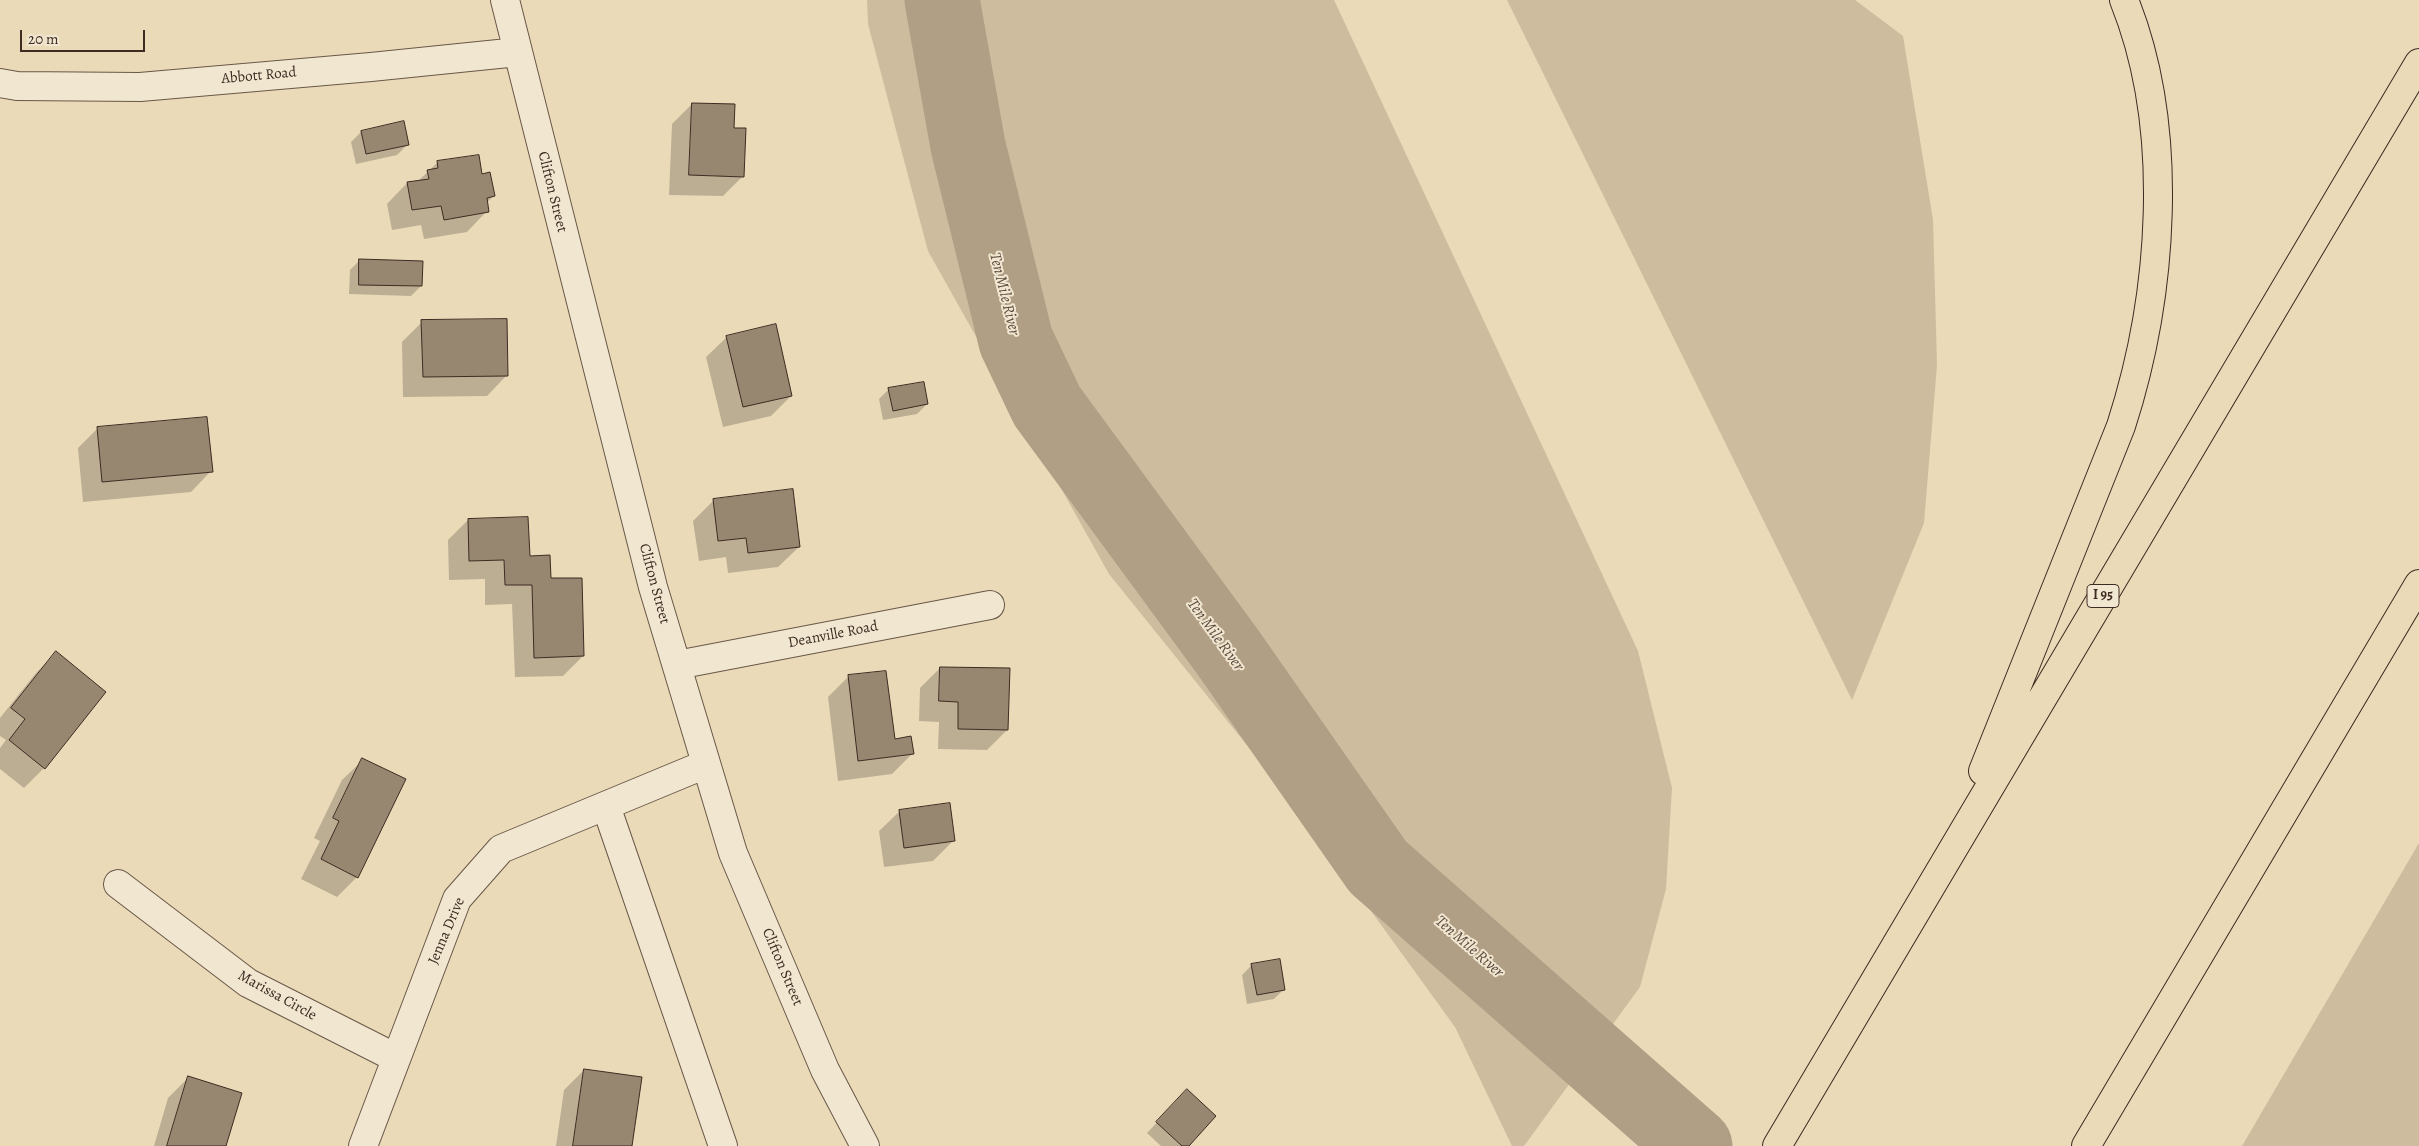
<!DOCTYPE html>
<html>
<head>
<meta charset="utf-8">
<style>
  body { margin:0 }
  #map { position:relative; width:2419px; height:1146px; overflow:hidden; background:#eadab8; font-family:Alegreya,serif }
  canvas { display:block }
  .scale { position:absolute; left:20px; top:30px; width:125px; height:22px; box-sizing:border-box; border:2px solid #3e2b22; border-top:0; padding-left:6px; font-size:15px; line-height:18px; white-space:nowrap; color:#3e2b22; -webkit-text-stroke:4px #f1e7d1; paint-order:stroke }
</style>
</head>
<body>
<div id="map">
<canvas width="2419" height="1146"></canvas>
<div class="scale">20 m</div>
</div>
<script>
const ctx = document.querySelector('canvas').getContext('2d');
ctx.lineJoin = 'round';
function fillPath(path, color) { ctx.fillStyle = color; ctx.fill(path, 'evenodd'); }
function stroke(path, color, width, dash) { ctx.strokeStyle = color; ctx.lineWidth = width; ctx.lineCap = dash ? 'butt' : 'round'; ctx.setLineDash(dash || []); ctx.stroke(path); }
function write(font, color, halo, rows, align = 'center') {
  ctx.font = font + ' Alegreya,serif'; ctx.lineWidth = 4; ctx.setLineDash([]); ctx.textBaseline = 'middle'; ctx.strokeStyle = halo; ctx.fillStyle = color; for (const [text, x, y, turn = 0] of rows) {
    ctx.save(); ctx.translate(x, y); ctx.rotate((+turn || 0) * Math.PI / 180); ctx.textAlign = isNaN(turn) ? turn : align; if (halo) ctx.strokeText(text, 0, 0); ctx.fillText(text, 0, 0); ctx.restore();
  }
}
const green = new Path2D(`
  M 867,0 L 1334,0 L 1638,651 L 1672,788 L 1666,889 L 1640,987 L 1524,1146 L 1512,1146 L 1455,1027 L 1287,795 L 1109,574 L 928,251 L 868,24 Z
  M 1507,0 L 1855,0 L 1903,36 L 1933,220 L 1937,365 L 1924,523 L 1852,700 Z
  M 2419,843 L 2419,1146 L 2242,1146 Z`);
const shadow = new Path2D(`
  M 692,104 L 733,129 L 743,176 L 723,196 L 669,195 L 672,124 Z
  M 403,122 L 407,145 L 397,155 L 356,164 L 351,142 L 361,132 Z
  M 437,163 L 481,175 L 494,196 L 486,203 L 487,211 L 467,232 L 424,239 L 421,225 L 392,230 L 387,204 L 407,183 L 417,182 Z
  M 360,260 L 421,286 L 411,296 L 349,294 L 350,270 Z
  M 422,322 L 507,375 L 487,396 L 403,397 L 402,342 Z
  M 727,337 L 791,396 L 771,416 L 723,427 L 706,357 Z
  M 889,389 L 927,404 L 917,414 L 883,420 L 879,399 Z
  M 98,428 L 211,471 L 191,492 L 83,502 L 78,448 Z
  M 714,500 L 799,547 L 778,567 L 728,573 L 726,557 L 699,561 L 693,521 Z
  M 468,520 L 528,557 L 550,580 L 583,656 L 563,676 L 515,677 L 512,604 L 485,605 L 485,579 L 449,580 L 448,540 Z
  M 56,653 L 44,768 L 24,788 L 0,769 L 0,748 L 6,740 L 0,736 L 0,718 L 36,673 Z
  M 940,668 L 1007,730 L 987,750 L 938,749 L 939,722 L 919,721 L 920,688 Z
  M 848,677 L 894,740 L 912,754 L 892,774 L 838,781 L 828,697 Z
  M 363,760 L 357,877 L 337,897 L 301,879 L 320,841 L 314,838 L 342,780 Z
  M 900,811 L 954,840 L 933,861 L 884,867 L 879,831 Z
  M 1252,965 L 1284,989 L 1274,999 L 1247,1004 L 1242,975 Z
  M 584,1070 L 631,1146 L 556,1146 L 564,1090 Z
  M 188,1078 L 225,1146 L 154,1146 L 168,1098 Z
  M 1177,1101 L 1187,1146 L 1161,1146 L 1147,1133 Z`);
const river = new Path2D(`
  M 942,0 L 968,146 L 1016,341 L 1047,406 L 1227,651 L 1378,867 L 1695,1146`);
const building = new Path2D(`
  M 692,103 L 735,104 L 734,128 L 746,128 L 744,177 L 689,175 Z
  M 404,121 L 409,145 L 366,154 L 361,131 Z
  M 479,155 L 482,174 L 490,172 L 495,196 L 487,198 L 489,212 L 444,220 L 441,206 L 412,210 L 407,182 L 429,179 L 427,170 L 438,168 L 437,161 Z
  M 359,259 L 423,261 L 422,286 L 359,285 Z
  M 507,319 L 508,376 L 423,377 L 421,320 Z
  M 776,324 L 792,396 L 743,407 L 726,336 Z
  M 924,382 L 928,404 L 893,411 L 888,388 Z
  M 207,417 L 213,472 L 102,482 L 97,427 Z
  M 793,489 L 800,547 L 748,553 L 746,538 L 718,541 L 713,499 Z
  M 528,517 L 530,556 L 550,555 L 551,578 L 582,578 L 584,656 L 534,658 L 532,585 L 505,585 L 504,560 L 469,561 L 468,519 Z
  M 56,651 L 106,692 L 45,769 L 9,740 L 25,719 L 11,708 Z
  M 940,667 L 1010,668 L 1008,730 L 958,729 L 958,702 L 939,701 Z
  M 886,671 L 895,739 L 911,736 L 914,754 L 858,761 L 848,675 Z
  M 362,758 L 406,779 L 358,878 L 321,859 L 339,821 L 333,818 Z
  M 950,803 L 955,841 L 904,848 L 899,810 Z
  M 1280,959 L 1285,990 L 1257,995 L 1251,964 Z
  M 584,1069 L 642,1077 L 632,1146 L 573,1146 Z
  M 188,1076 L 242,1093 L 226,1146 L 167,1146 Z
  M 1187,1089 L 1216,1116 L 1189,1146 L 1182,1146 L 1156,1122 Z`);
const street = new Path2D(`
  M 505,0 L 653,587 L 733,853 L 825,1070 L 865,1146
  M 0,83 L 17,86 L 140,87 L 371,67 L 518,52
  M 677,665 L 990,605
  M 606,806 L 723,1146
  M 118,884 L 248,983 L 396,1058
  M 363,1146 L 457,899 L 501,849 L 706,764`);
const highway = new Path2D(`
  M 1983,771 L 2121,426 C 2163,296 2176,129 2124,0
  M 1777,1146 L 2419,63
  M 2086,1146 L 2419,584`);
const shields = [
  [2103,596,32]
];
const shieldNames = [
  ["I 95",2103,596]
];
const streetNames = [
  ["Abbott Road",259,76,-5],
  ["Clifton Street",552,192,76],
  ["Clifton Street",654,584,75],
  ["Deanville Road",833,635,-11],
  ["Jenna Drive",447,931,-67],
  ["Clifton Street",782,967,67],
  ["Marissa Circle",277,996,29]
];
const waterNames = [
  ["Ten Mile River",1004,294,76],
  ["Ten Mile River",1215,635,54],
  ["Ten Mile River",1469,947,41]
];
fillPath(green, '#cdbc9e');
fillPath(shadow, '#0003');
stroke(river, '#b09e85', 75);
fillPath(building, '#978670');
stroke(building, '#3e2b22', 1);
stroke(street, '#695748', 30);
stroke(highway, '#3e2b22', 30);
stroke(street, '#f1e7d1', 28);
stroke(highway, '#eadab8', 28);
for (const [x, y, w] of shields) { const box = new Path2D(); box.roundRect(x - w / 2, y - 11.5, w, 23, 4); ctx.fillStyle = '#f1e7d1'; ctx.fill(box); stroke(box, '#3e2b22', 1); }
write('bold 14px', '#3e2b22', null, shieldNames);
write('15px', '#3e2b22', '#f1e7d1', streetNames);
write('italic 16px', '#5a483b', '#f1e7d1', waterNames);
</script>
</body>
</html>
